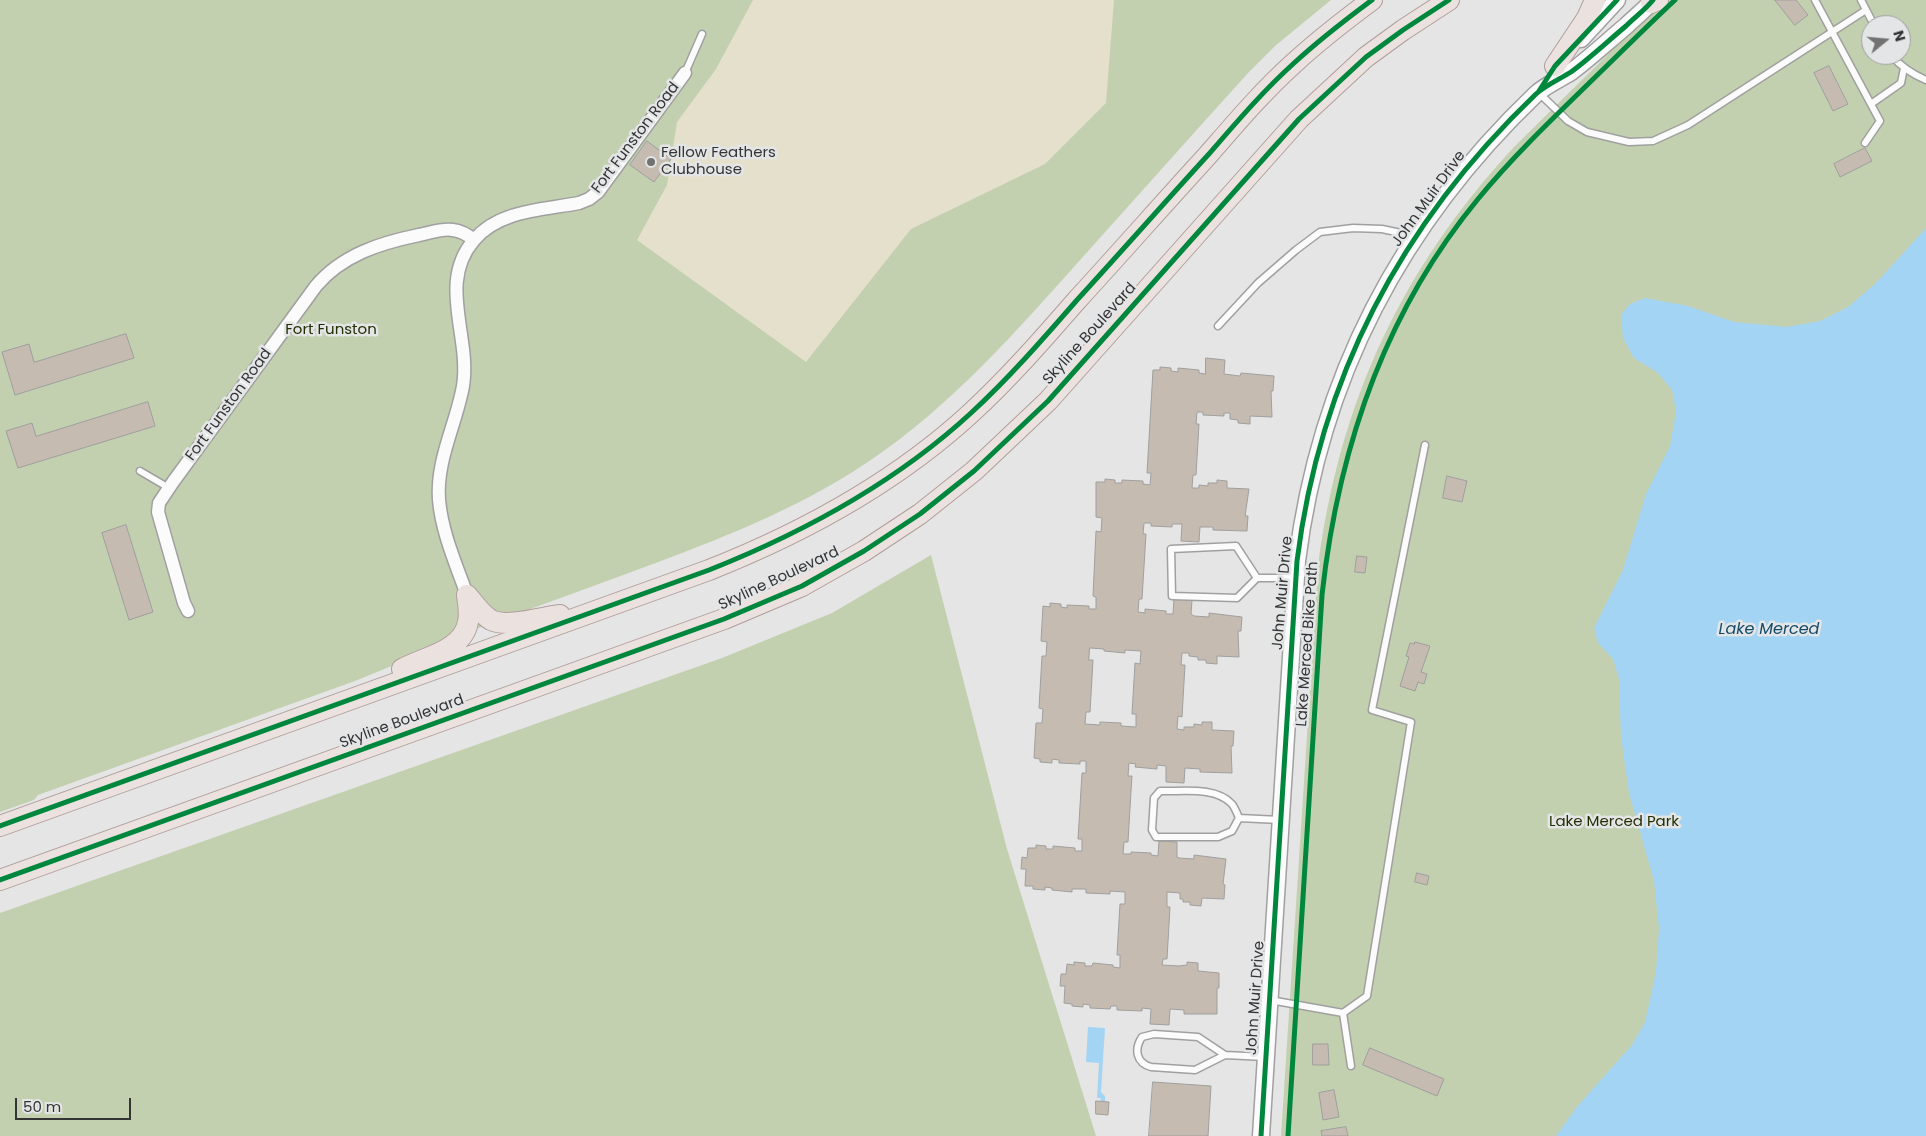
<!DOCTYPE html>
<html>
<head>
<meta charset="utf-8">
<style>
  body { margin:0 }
  #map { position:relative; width:1926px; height:1136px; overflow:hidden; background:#e5e5e5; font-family:Poppins,sans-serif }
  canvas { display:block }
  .north { position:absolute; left:1861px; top:15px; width:50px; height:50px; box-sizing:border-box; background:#e4e5e6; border:1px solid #9e9e9f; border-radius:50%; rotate:73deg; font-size:14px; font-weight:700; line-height:20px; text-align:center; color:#343435 }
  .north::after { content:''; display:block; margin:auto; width:18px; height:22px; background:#727273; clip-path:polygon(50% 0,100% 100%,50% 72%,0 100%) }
  .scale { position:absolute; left:15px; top:1098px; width:116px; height:22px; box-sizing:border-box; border:2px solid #343435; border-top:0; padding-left:6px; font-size:15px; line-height:18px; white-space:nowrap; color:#343435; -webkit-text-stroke:4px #e4e5e6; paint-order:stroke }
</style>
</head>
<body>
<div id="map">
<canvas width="1926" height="1136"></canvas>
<div class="north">N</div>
<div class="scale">50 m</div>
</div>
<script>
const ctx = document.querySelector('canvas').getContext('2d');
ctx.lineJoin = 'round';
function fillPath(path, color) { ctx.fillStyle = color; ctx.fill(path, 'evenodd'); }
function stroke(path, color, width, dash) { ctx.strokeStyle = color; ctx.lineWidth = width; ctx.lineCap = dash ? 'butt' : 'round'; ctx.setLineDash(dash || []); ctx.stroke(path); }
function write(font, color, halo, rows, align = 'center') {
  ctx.font = font + ' Poppins,sans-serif'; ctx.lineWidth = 5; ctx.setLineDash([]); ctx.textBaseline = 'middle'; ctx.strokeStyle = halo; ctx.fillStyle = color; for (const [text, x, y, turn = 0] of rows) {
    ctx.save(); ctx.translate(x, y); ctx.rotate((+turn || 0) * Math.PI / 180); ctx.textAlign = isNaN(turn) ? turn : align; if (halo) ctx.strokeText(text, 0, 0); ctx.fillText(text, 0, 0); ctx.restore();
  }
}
const green = new Path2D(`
  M 0,0 L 1331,0 L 1275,46 L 1249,72 C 1190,137 1132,202 1073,268 C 1005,344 939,418 851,473 C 780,517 704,545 626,574 C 566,596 506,618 445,640 L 438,647 L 355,681 L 38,795 L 34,800 L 0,812 Z
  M 1663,0 L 1926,0 L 1926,1136 L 1281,1136 L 1318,566 C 1340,401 1401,269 1514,147 ZM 1871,25 L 1901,25 L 1901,55 L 1871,55 Z
  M 931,555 L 1007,849 L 1096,1136 L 0,1136 L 0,913 L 722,658 L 832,613 Z`);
const sand = new Path2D(`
  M 753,0 L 1114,0 L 1106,103 L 1045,164 L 911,229 L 806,362 L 637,240 L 667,185 L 677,122 L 716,69 Z`);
const water = new Path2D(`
  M 1926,228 L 1926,1136 L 1556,1136 L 1576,1108 L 1632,1045 L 1645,1022 L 1656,972 L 1659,928 L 1654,881 L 1629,793 L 1621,737 L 1619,679 L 1613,659 L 1598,643 L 1594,628 L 1623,570 L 1646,494 L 1670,446 L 1676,412 L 1672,390 L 1658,373 L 1634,358 L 1623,338 L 1621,315 L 1630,304 L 1645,298 L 1688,306 L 1734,322 L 1787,327 L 1820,321 L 1848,307 L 1875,284 Z
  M 1088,1027 L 1105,1028 L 1101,1092 L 1105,1096 L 1105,1102 L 1100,1101 L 1101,1098 L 1097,1098 L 1099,1063 L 1086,1062 Z`);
const building = new Path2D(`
  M 1775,0 L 1796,0 L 1808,15 L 1795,25 Z
  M 1829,66 L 1848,104 L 1833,111 L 1814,73 Z
  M 647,141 L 671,159 L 654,182 L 630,165 Z
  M 1865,148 L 1872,161 L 1840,177 L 1834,164 Z
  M 126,334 L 134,358 L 15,395 L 2,352 L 29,344 L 34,362 Z
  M 1206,358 L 1225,360 L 1224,374 L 1240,376 L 1241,373 L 1274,376 L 1273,391 L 1271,391 L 1272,417 L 1250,416 L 1250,424 L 1238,423 L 1238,420 L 1230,419 L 1230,413 L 1224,413 L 1224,416 L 1203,415 L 1203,412 L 1197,412 L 1196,424 L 1199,424 L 1196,475 L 1193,475 L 1192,488 L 1199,488 L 1199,485 L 1208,486 L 1208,483 L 1217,483 L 1217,480 L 1227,481 L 1227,488 L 1249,489 L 1245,516 L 1248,516 L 1247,531 L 1213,530 L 1213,527 L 1200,527 L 1199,542 L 1181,541 L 1182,524 L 1172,524 L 1172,527 L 1151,526 L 1151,523 L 1144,523 L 1143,534 L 1146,534 L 1142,599 L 1139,599 L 1138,612 L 1145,613 L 1145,609 L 1166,611 L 1166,614 L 1173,614 L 1174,598 L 1192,600 L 1191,614 L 1194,616 L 1209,617 L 1209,613 L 1242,617 L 1241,631 L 1238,631 L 1239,657 L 1217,656 L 1217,664 L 1206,663 L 1206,660 L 1198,660 L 1198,657 L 1189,656 L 1189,653 L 1182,653 L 1181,665 L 1185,665 L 1182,717 L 1178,716 L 1177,729 L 1184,730 L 1184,727 L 1194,727 L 1194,724 L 1202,725 L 1202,722 L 1212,722 L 1212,730 L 1234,731 L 1233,746 L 1231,746 L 1232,773 L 1200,772 L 1200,769 L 1185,768 L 1184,783 L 1166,782 L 1166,766 L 1157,765 L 1157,769 L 1135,767 L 1136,764 L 1129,763 L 1128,776 L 1132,776 L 1131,791 L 1128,842 L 1124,842 L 1123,854 L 1131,854 L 1131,852 L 1151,853 L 1151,855 L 1158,856 L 1159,841 L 1177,842 L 1177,857 L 1179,858 L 1194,859 L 1194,855 L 1226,859 L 1223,884 L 1225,885 L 1224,899 L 1202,898 L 1201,906 L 1190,905 L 1190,902 L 1183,902 L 1183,899 L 1180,899 L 1180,893 L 1167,892 L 1167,907 L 1170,907 L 1167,959 L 1163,959 L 1162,965 L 1179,966 L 1187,965 L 1187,962 L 1198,963 L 1198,971 L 1219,973 L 1219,988 L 1217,988 L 1217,1014 L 1184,1014 L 1184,1010 L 1170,1009 L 1169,1025 L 1150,1024 L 1151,1009 L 1142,1008 L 1142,1011 L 1117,1010 L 1117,1006 L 1111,1006 L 1110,1009 L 1090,1008 L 1090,1005 L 1083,1004 L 1083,1007 L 1072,1006 L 1072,1004 L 1064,1003 L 1065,986 L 1060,986 L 1061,974 L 1066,974 L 1067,964 L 1074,965 L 1074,962 L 1085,963 L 1085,966 L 1092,966 L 1093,963 L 1113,965 L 1113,967 L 1120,968 L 1120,955 L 1117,955 L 1120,904 L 1125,904 L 1125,892 L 1110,891 L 1110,894 L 1086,893 L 1086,889 L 1072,889 L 1072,892 L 1052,890 L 1052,888 L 1045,887 L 1045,890 L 1033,889 L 1033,886 L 1025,886 L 1026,869 L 1021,869 L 1022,857 L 1027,858 L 1028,848 L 1036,848 L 1036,845 L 1046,846 L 1046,849 L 1053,849 L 1053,846 L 1075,848 L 1075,851 L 1082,851 L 1082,839 L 1078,839 L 1082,773 L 1086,773 L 1086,761 L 1080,761 L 1080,764 L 1059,763 L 1059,760 L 1052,759 L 1052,763 L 1040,762 L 1040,759 L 1034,758 L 1036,723 L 1042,723 L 1043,709 L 1039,708 L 1042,656 L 1046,656 L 1047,642 L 1041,641 L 1043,606 L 1050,607 L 1050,603 L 1061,604 L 1061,607 L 1067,608 L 1067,605 L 1089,606 L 1089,609 L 1096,609 L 1096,597 L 1093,596 L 1096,531 L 1101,532 L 1102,518 L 1096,517 L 1096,482 L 1105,482 L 1105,479 L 1115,480 L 1115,483 L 1122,483 L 1122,480 L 1143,481 L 1143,484 L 1150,485 L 1151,473 L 1147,473 L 1153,370 L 1160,370 L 1160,367 L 1171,368 L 1171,371 L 1178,372 L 1178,368 L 1199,370 L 1199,373 L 1205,374 ZM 1090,648 L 1104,649 L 1104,651 L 1125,653 L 1125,650 L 1141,651 L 1140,664 L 1135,663 L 1132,714 L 1136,714 L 1136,727 L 1121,726 L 1121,723 L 1100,722 L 1100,725 L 1085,724 L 1086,712 L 1090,712 L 1093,660 L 1089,660 Z
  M 148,402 L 155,426 L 18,468 L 6,431 L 32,423 L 36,436 Z
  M 1447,476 L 1467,481 L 1462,502 L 1443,498 Z
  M 126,525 L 153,612 L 129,620 L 102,533 Z
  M 1357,556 L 1367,557 L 1365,573 L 1355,572 Z
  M 1415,642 L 1430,646 L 1421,672 L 1427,674 L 1424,684 L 1418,682 L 1415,691 L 1400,686 L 1409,657 L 1406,656 L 1410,643 L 1414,644 Z
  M 1417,873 L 1429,876 L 1427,885 L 1415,882 Z
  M 1313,1044 L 1328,1044 L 1329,1065 L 1313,1065 Z
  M 1370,1048 L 1444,1079 L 1437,1096 L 1363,1065 Z
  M 1153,1082 L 1211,1086 L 1208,1136 L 1149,1136 Z
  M 1334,1090 L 1339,1117 L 1323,1120 L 1319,1093 Z
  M 1096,1101 L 1109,1102 L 1108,1115 L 1096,1114 Z
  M 1346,1127 L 1348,1136 L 1322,1136 L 1321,1131 Z`);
const service = new Path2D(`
  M 1815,0 L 1880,121 L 1865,143
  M 1861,0 L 1874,25
  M 1891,55 C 1901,67 1912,74 1926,80
  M 685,73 L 702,34
  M 1539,93 L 1568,121 L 1587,132 L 1629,142 L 1653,141 L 1688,125 L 1866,10
  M 1871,104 L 1901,83 L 1904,68
  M 1218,326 L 1258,283 L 1296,250 L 1320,232 L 1353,228 L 1382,229 L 1415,236
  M 140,471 L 169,488
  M 1257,578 L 1237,598 L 1172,596 L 1171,549 L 1236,546 L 1257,578 L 1294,578
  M 1160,791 C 1182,792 1215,786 1232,804 C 1235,808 1237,813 1239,818 L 1232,831 L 1218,837 L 1156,837 L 1152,830 L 1154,798 Z
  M 1239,818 L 1280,820
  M 1270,1000 L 1343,1013 L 1367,996 L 1411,722 L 1372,710 L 1425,445
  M 1343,1013 L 1351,1066
  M 1225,1055 L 1195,1070 L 1151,1067 C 1136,1063 1134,1049 1142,1037 L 1154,1034 L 1198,1037 L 1225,1055 L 1265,1057`);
const minor = new Path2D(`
  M 467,595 C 456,564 442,533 439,500 C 436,460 456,425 463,386 C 471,336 437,283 474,240 C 499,210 543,210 579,203 L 589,199 L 598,192 L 685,73
  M 188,611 L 184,603 L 158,512 L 159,503 L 173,482 L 316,286 C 342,255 380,243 419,235 C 430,233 442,228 453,230 C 461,231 468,235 474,240`);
const tertiary = new Path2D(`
  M 1581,39 L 1617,0
  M 1261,1136 L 1297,561 C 1320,377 1402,222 1536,94 C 1546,85 1560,79 1571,72 C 1590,58 1608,41 1626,26 C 1635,17 1645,10 1653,0`);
const primary = new Path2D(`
  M 1651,3 L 1658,0
  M 1555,66 L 1587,18 L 1595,0
  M 467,595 C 474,603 481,614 491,620 C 507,628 542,617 560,615
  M 402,669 C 424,657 463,651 468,622 C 470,614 468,603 467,595
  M 0,826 L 709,570 C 805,532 895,483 971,413 C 1009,378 1043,339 1077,300 C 1121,252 1164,203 1208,155 C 1235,124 1262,92 1293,64 C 1318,41 1345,20 1372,0
  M 0,880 L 724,619 L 802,586 L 864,551 L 920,514 L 974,471 L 1048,401 L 1299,119 L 1366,57 L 1403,30 L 1449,0`);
const cycleway = new Path2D(`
  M 1539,91 L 1555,66 L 1617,0
  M 0,826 L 709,570 C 805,532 895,483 971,413 C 1009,378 1043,339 1077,300 C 1121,252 1164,203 1208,155 C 1235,124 1262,92 1293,64 C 1318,41 1345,20 1372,0
  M 0,880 L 724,619 L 802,586 L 864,551 L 920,514 L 974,471 L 1048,401 L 1299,119 L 1366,57 L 1403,30 L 1449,0
  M 1261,1136 L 1297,561 C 1320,377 1402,222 1536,94 C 1546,85 1560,79 1571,72 C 1590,58 1608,41 1626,26 C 1635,17 1645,10 1653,0
  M 1288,1136 L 1322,595 C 1338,450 1384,313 1478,199 C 1510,160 1546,125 1582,90 C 1613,60 1644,29 1675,0`);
const markers = [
  [651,162,5,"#727273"]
];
const streetNames = [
  ["Fort Funston Road",636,138,-53],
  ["John Muir Drive",1429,199,-54],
  ["Skyline Boulevard",1090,334,-48],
  ["Fort Funston Road",229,405,-54],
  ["Skyline Boulevard",779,579,-25],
  ["John Muir Drive",1283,593,-85],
  ["Lake Merced Bike Path",1308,644,-86],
  ["Skyline Boulevard",402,722,-20],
  ["John Muir Drive",1256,998,-86]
];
const poiNames = [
  ["Fellow Feathers",661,153],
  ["Clubhouse",661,170]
];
const parkNames = [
  ["Fort Funston",331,330],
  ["Lake Merced Park",1614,822]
];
const waterNames = [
  ["Lake Merced",1769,630]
];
fillPath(green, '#c3d0b0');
fillPath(sand, '#e5e0cb');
fillPath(water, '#a3d4f4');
fillPath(building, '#c5bbb0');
stroke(building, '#9f9f9f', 1);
stroke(service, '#a0a0a0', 9);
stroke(minor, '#a0a0a0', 15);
stroke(tertiary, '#a0a0a0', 19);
stroke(primary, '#af9f9d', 22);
stroke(service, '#fbfbfb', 6);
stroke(minor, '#fbfbfb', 12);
stroke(tertiary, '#fbfbfb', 16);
stroke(primary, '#ebe2e0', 20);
stroke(cycleway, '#00873e', 5);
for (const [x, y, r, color] of markers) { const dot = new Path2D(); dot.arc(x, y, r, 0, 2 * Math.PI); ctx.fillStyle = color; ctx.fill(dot); stroke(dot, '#e4e5e6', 2); }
write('15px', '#343435', '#e4e5e6', streetNames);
write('15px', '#343435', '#e4e5e6', poiNames, 'left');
write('15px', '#203000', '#e4e5e6', parkNames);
write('italic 16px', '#144b69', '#e4e5e6', waterNames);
</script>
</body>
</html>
